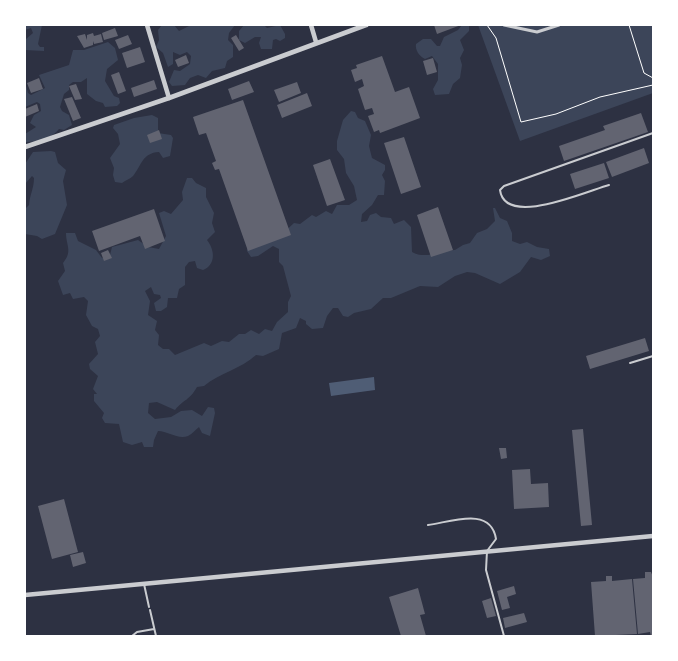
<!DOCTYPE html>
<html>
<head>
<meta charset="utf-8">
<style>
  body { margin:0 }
  #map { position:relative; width:678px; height:661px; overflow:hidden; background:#2d3142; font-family:Barlow,sans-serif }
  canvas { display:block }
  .frame { position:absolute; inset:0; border:26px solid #fff; pointer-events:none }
</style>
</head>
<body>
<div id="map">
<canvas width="678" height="661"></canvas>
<div class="frame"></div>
</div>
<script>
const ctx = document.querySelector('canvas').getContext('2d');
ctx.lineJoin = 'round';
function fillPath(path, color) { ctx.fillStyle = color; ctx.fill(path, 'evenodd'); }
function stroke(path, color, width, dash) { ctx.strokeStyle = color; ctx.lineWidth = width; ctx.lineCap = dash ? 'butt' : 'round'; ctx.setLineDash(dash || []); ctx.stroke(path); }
const green = new Path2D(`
  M 25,25 L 42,25 L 38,44 L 40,47 L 44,47 L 44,51 L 25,50 L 26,39 L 33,33 L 31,28 L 25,30 Z
  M 162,25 L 174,25 L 179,31 L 191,25 L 235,25 L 229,33 L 228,40 L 233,45 L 233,57 L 227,61 L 225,68 L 212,71 L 206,78 L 198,75 L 190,78 L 185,85 L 172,86 L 169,82 L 174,70 L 180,71 L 190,64 L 191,56 L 187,52 L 180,55 L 173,52 L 173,64 L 168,67 L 163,53 L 156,47 L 159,40 L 158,30 Z
  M 244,25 L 264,25 L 267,28 L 280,25 L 285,34 L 285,38 L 280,41 L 276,39 L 273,40 L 272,49 L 261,49 L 259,43 L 261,37 L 255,37 L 245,43 L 239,40 L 239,31 Z
  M 462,25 L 469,25 L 469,31 L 460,40 L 464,50 L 460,58 L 462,65 L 460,78 L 453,84 L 449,94 L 435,95 L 433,89 L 438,80 L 438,64 L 432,56 L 425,59 C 419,56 415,50 416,44 L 423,39 L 431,39 L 437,46 L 440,46 L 444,37 L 458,30 Z
  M 478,25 L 653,25 L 653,93 L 520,141 Z
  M 108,42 L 115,48 L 118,60 L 107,69 L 105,81 L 114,96 L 119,98 L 120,103 L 117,106 L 105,107 L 103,103 L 96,101 L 87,94 L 87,78 L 81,82 L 73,82 L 69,85 L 69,90 L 64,94 L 60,107 L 62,111 L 69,115 L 72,125 L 64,130 L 59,129 C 51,139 38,142 26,142 L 25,134 L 36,127 L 30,123 L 34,115 L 41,111 L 40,104 L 37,102 L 25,107 L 25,82 L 28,93 L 31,95 L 45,88 L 39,75 L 69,65 L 73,50 L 84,50 Z
  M 351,111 L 355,112 L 358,118 L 365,121 L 371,135 L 369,146 L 372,158 L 385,165 L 385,170 L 382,175 L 385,181 L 384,195 L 378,195 L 372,205 L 362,214 L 361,222 L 367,221 L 370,215 L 376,213 L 381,217 L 391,218 L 394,224 L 404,220 L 411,227 L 412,252 C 426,260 441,250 455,250 L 463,245 L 470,243 L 477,233 L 487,229 L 495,221 L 493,208 L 495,208 L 500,218 L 507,221 L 512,233 L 512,241 L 520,244 L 527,242 L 537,247 L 549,249 L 550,256 L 541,260 L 531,257 L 520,272 L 500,284 L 475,273 L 467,272 L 455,276 L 438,287 L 420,286 L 391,298 L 383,298 L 371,309 L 354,313 L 348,317 L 343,316 L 338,308 L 333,308 L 327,316 L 323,328 L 312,329 L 306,324 L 306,321 L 300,318 L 296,328 L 282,333 L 279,349 L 263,356 L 256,355 C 241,369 219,373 204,386 L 197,387 C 189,401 184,399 175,410 L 157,402 L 149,403 L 148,413 L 155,419 L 171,417 L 181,411 L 192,410 L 202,416 L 208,407 L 214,408 L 215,413 L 210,436 L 202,433 L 199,427 C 195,430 192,434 188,436 C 178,440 168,431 158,431 L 154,440 L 153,447 L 144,447 L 142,442 L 132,445 L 123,442 L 119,424 L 105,423 L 102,418 L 104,413 L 94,401 L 94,394 L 97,394 L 93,389 L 98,376 L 90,369 L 89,364 L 98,354 L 95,342 L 100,336 L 98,329 L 92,326 L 86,315 L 88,301 L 84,297 L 73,299 L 70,293 L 63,295 L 58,281 L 65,271 L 63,263 C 73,251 66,246 66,233 L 75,233 L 78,241 L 96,250 L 102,258 L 110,255 L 112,247 L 138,240 L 148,247 L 159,249 L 166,236 L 159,213 L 164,211 L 171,214 L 183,200 L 182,192 L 187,178 L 192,178 L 196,183 L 206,188 L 206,197 L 214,213 L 212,223 L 215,232 L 207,240 C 215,250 216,265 203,270 L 197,268 L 195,261 L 189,262 L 185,267 L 185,285 L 179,289 L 177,298 L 168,298 L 167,307 L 161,311 L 156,311 L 154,303 L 161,298 L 160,295 L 154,294 L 151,287 L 145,291 L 150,301 L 148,315 L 157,321 L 155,330 L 159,335 L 158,345 L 163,349 L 169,349 L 175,355 L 204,343 L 211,346 L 222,341 L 229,342 L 239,334 L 245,334 L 251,330 L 259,334 L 265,329 L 272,331 L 277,322 L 288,312 L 288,302 L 291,296 L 283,266 L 279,262 L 279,249 L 273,246 L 258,256 L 251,257 L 247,251 L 247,248 L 281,235 L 294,223 L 300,224 L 312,215 L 316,217 L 326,211 L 332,214 L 337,205 L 349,205 L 357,200 L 354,186 L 346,173 L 344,159 L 337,150 L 337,141 L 343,120 Z
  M 152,115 L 158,118 L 158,133 L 171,135 L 173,138 L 170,156 L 163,158 L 159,152 C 142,153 142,165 133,176 C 130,179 126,180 122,183 L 115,182 L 113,175 L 114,168 L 110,158 L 120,144 L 118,134 L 113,128 L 114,125 L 134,118 Z
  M 51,151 L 55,152 L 58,163 L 66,170 L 63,181 L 67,205 L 55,234 L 42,239 L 37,236 L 25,234 L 25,209 L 29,205 C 30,194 34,188 34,178 L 32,176 L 25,184 L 25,164 L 33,152 Z`);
const water = new Path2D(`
  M 374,377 L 375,390 L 331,396 L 329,383 Z`);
const building = new Path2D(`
  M 434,25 L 461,25 L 437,34 Z
  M 115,28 L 118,36 L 104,40 L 102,33 Z
  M 93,33 L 94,36 L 101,34 L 103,42 L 94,44 L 93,41 L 93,45 L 84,48 L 77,36 L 85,34 L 87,40 L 87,35 Z
  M 128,35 L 132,44 L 119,49 L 115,40 Z
  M 236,35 L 244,48 L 239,51 L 231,38 Z
  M 140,47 L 145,62 L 127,68 L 122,53 Z
  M 186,55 L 189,63 L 178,67 L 175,60 Z
  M 382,56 L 395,92 L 409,87 L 420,118 L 380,133 L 379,130 L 374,132 L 368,116 L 374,114 L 372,108 L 365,110 L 358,89 L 364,86 L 362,79 L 355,82 L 351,70 L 357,68 L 356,65 Z
  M 433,58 L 437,72 L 427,75 L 423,61 Z
  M 119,72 L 126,91 L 118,94 L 111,75 Z
  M 39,78 L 43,89 L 31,93 L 27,83 Z
  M 154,80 L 157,89 L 134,97 L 131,88 Z
  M 249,81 L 254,92 L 232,100 L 228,89 Z
  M 297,82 L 301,93 L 279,102 L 274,90 Z
  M 76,84 L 82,99 L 75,100 L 69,86 Z
  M 307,93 L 312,106 L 282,118 L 277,105 Z
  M 72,97 L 81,118 L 73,121 L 64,99 Z
  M 243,100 L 291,235 L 248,251 L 219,169 L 215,170 L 212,163 L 216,161 L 206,133 L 199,135 L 193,117 Z
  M 37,104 L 39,111 L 25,117 L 25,109 Z
  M 641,113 L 648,132 L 564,161 L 559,146 L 605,130 L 603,126 Z
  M 159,130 L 162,139 L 150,143 L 147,135 Z
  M 404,137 L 421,187 L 401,194 L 384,143 Z
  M 644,148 L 649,163 L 612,177 L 606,162 Z
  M 330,159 L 345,200 L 327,206 L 313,165 Z
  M 604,163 L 609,178 L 575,189 L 570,174 Z
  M 438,207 L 453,250 L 431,257 L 417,215 Z
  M 154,209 L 165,241 L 145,249 L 140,236 L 99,251 L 92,231 Z
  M 108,250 L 112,258 L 104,261 L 101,253 Z
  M 645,338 L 649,351 L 590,369 L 586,356 Z
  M 583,429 L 592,525 L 581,526 L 572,430 Z
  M 499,448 L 506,448 L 507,458 L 501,459 Z
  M 530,469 L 531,484 L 548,483 L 549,507 L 514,509 L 512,470 Z
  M 64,499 L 78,552 L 52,559 L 38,506 Z
  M 83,552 L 86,563 L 73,567 L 70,555 Z
  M 645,572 L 651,572 L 653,577 L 653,636 L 651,636 L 650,632 L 638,634 L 633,579 L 645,578 Z
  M 606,576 L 612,576 L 612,581 L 632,579 L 637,634 L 595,636 L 591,582 L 606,581 Z
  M 514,586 L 516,594 L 507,597 L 510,608 L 502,610 L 497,591 Z
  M 418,588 L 425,614 L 420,615 L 426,636 L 401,636 L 389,597 Z
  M 491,598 L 496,616 L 487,618 L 482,601 Z
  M 524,613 L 527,622 L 505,628 L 503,618 Z`);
const path = new Path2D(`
  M 487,25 L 496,38 L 521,122 L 556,114 L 600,97 L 653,85
  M 629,25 L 644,73 L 653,78`);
const service = new Path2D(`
  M 609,185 C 587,191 505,228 500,190 L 504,186 L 653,133
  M 630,363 L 653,356
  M 428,525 C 451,522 491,506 496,539 L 487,551 L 486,570 L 504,636
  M 144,584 L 149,607
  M 150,610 L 156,636
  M 132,636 L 137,632 L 154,629`);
const pedestrian = new Path2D(`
  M 504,25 L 537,32 L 559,25`);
const minor = new Path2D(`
  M 147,25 L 169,98
  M 311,25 L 316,42
  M 25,595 L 653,536`);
const tertiary = new Path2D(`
  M 25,147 L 169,98 L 366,25`);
fillPath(green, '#3c4559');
fillPath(water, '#4f5d75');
fillPath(building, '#626471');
stroke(path, '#fff', 1);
stroke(service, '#caccd0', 2);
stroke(pedestrian, '#caccd0', 3);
stroke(minor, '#caccd0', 4.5);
stroke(tertiary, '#caccd0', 5);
</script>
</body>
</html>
